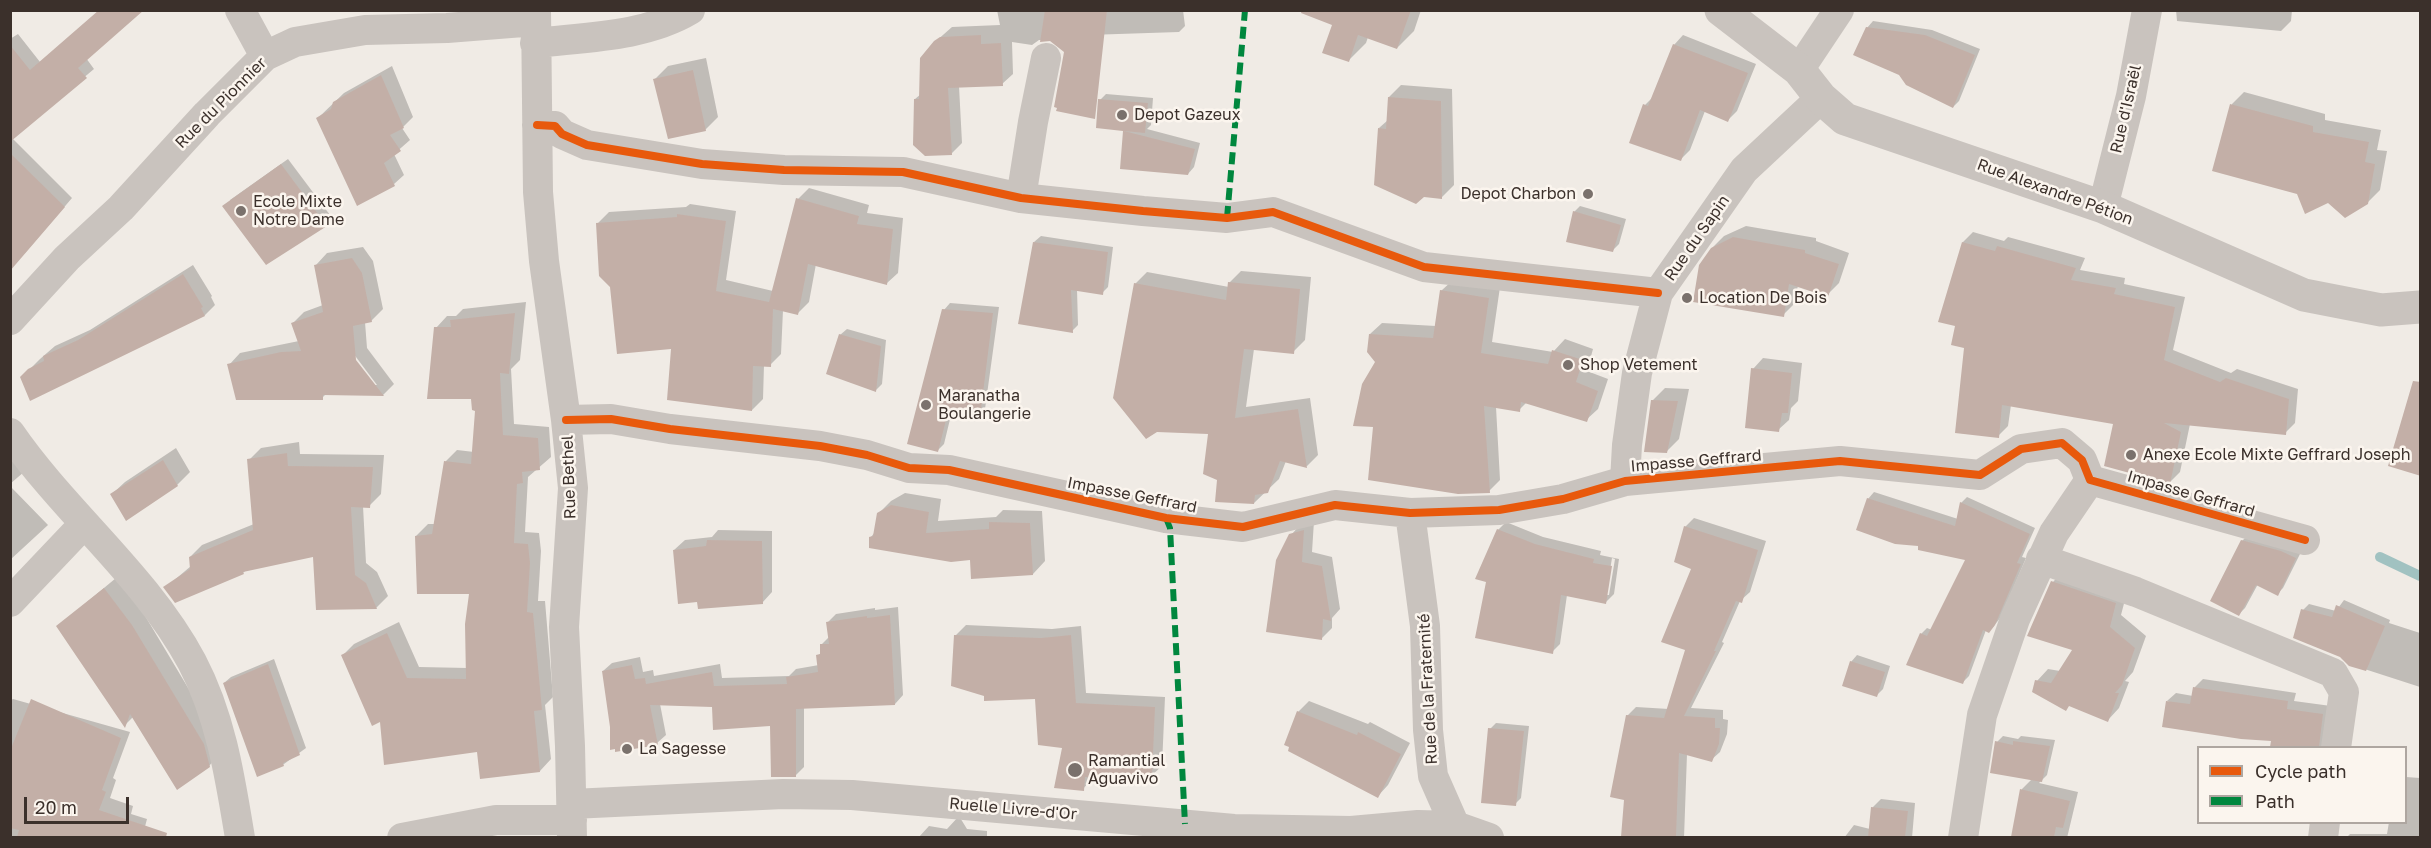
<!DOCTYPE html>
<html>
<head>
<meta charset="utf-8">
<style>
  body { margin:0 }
  #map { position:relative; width:2431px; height:848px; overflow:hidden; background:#f0ebe5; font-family:"Golos Text",sans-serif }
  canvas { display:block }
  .frame { position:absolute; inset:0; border:12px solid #3b302b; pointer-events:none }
  .legend { position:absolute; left:2197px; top:746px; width:210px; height:78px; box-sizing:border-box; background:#fbf5ee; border:2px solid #aea6a0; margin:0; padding:8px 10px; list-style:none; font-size:18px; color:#3b302b }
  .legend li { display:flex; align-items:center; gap:12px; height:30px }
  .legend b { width:30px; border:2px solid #aea6a0 }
  .scale { position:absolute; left:24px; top:797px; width:105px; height:27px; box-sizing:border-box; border:3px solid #3b302b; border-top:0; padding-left:8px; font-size:18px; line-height:21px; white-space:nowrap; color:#3b302b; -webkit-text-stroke:4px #fbf5ee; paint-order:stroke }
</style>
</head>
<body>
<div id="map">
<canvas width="2431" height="848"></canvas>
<div class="frame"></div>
<ul class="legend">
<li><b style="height:8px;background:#e8590c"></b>Cycle path</li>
<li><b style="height:8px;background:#00873e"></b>Path</li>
</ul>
<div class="scale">20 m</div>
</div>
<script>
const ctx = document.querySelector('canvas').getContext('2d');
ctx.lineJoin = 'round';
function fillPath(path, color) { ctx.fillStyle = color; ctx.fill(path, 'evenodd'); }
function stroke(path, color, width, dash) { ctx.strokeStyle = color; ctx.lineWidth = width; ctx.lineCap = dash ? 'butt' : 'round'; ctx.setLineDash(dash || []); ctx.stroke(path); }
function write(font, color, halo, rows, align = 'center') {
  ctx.font = font + ' "Golos Text",sans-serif'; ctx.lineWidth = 5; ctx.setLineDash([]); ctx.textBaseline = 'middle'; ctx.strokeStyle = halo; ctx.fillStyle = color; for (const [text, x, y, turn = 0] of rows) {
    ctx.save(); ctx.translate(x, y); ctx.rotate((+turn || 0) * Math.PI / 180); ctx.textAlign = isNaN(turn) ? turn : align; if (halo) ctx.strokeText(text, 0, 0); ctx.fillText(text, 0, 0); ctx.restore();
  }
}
const shadow = new Path2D(`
  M 997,10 L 1065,10 L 1049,40 L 1039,40 L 1032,45 L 1012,42 L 1013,74 L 1002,84 L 959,86 L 962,143 L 951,154 L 915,99 L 921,94 L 935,42 L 952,27 L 1000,25 Z
  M 1091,10 L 1183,10 L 1185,26 L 1179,32 L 1088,35 Z
  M 1338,10 L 1421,10 L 1414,31 L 1397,48 L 1368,37 L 1366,43 L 1348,61 Z
  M 2176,10 L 2292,10 L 2291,21 L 2281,31 L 2177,21 Z
  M 1873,21 L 1932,30 L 1980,49 L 1959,101 L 1953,107 L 1867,28 Z
  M 18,34 L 40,62 L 86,58 L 94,69 L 12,138 L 72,198 L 25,253 L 10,254 L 10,39 Z
  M 1683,35 L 1756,64 L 1737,111 L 1728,120 L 1705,111 L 1690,150 L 1681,159 L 1645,105 L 1653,97 L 1674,45 Z
  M 706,58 L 718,117 L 705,130 L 655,79 L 668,66 Z
  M 392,66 L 413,117 L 402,128 L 410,140 L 394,154 L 404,175 L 394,184 L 318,118 L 344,93 Z
  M 1401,85 L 1452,89 L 1454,185 L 1442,197 L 1379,128 L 1388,120 L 1389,97 Z
  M 2244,92 L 2325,114 L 2325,120 L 2381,130 L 2377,150 L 2387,151 L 2380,190 L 2367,203 L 2298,192 L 2214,170 L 2232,104 Z
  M 1106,94 L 1153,98 L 1151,125 L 1147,129 L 1200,143 L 1194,167 L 1188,174 L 1121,167 L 1125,129 L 1100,100 Z
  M 288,159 L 333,219 L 267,263 L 230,200 Z
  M 809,188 L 869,205 L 867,213 L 903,218 L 898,273 L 887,283 L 816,264 L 809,302 L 798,313 L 783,310 L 781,354 L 770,365 L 764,365 L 763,399 L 752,410 L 672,347 L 611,286 L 598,223 L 609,212 L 686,207 L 690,204 L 736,211 L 726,280 L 773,291 L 798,199 Z
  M 1580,206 L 1626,219 L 1619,244 L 1613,250 L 1574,212 Z
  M 1746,226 L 1816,238 L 1816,241 L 1849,253 L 1839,283 L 1827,295 L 1798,285 L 1795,303 L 1783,315 L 1712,248 L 1724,236 Z
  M 1973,232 L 2004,241 L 2008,237 L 2085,258 L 2080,270 L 2125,278 L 2124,284 L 2185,297 L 2173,350 L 2231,373 L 2237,369 L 2298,389 L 2295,423 L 2285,433 L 2190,424 L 2180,472 L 2170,482 L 2115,423 L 2011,405 L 2008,426 L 1998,436 L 1957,325 L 1940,321 L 1963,242 Z
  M 1041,236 L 1113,247 L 1108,287 L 1102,293 L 1077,289 L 1078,325 L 1072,331 L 1034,242 Z
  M 363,247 L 373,261 L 383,309 L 371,321 L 365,322 L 367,348 L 394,384 L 383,395 L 326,394 L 322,398 L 229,365 L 240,353 L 299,341 L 292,324 L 304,312 L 323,305 L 316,265 L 327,253 ZM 353,353 L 377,385 L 373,385 L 350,355 Z
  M 193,265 L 212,296 L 211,297 L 215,305 L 205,315 L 30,398 L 22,377 L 40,359 L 55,346 L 90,330 Z
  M 1241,271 L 1311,277 L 1305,340 L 1293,352 L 1254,349 L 1246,407 L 1310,398 L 1318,455 L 1307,466 L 1286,461 L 1279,479 L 1254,503 L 1219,479 L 1210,433 L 1135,284 L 1147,272 L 1229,287 L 1229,283 Z
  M 1453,280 L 1500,287 L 1492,342 L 1553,352 L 1565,339 L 1593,349 L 1587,371 L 1608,379 L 1598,409 L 1586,420 L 1527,402 L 1519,410 L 1496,407 L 1500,480 L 1489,491 L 1375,426 L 1377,362 L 1370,334 L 1382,323 L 1436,326 L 1441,291 Z
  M 526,302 L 520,360 L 511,369 L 514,424 L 549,427 L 551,457 L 528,477 L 525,532 L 539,533 L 541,551 L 538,601 L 545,601 L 553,697 L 545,705 L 551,759 L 540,771 L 382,720 L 343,655 L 354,644 L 399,622 L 419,667 L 468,668 L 471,592 L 416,536 L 428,524 L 435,524 L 446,461 L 457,450 L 474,452 L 477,410 L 436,328 L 447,316 L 456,316 L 463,309 Z
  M 950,303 L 999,307 L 985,409 L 979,415 L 952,411 L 944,444 L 938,450 L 944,310 Z
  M 847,329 L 886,340 L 882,384 L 876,390 L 840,335 Z
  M 1763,358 L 1802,363 L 1798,401 L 1791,408 L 1789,420 L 1778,430 L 1753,369 Z
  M 1665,388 L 1689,389 L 1679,439 L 1666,452 L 1652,401 Z
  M 10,436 L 32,465 L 10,484 Z
  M 299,442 L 300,454 L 384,455 L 381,494 L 369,506 L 363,506 L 366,563 L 377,572 L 388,596 L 376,608 L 314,555 L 247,569 L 243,573 L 175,602 L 165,588 L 191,566 L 190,557 L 202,545 L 254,524 L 249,460 L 261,448 Z
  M 176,448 L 190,472 L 177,485 L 112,494 L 125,482 Z
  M 10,486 L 48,525 L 10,560 Z
  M 1874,492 L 1958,519 L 1961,503 L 1967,497 L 2035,528 L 2022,557 L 2026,558 L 2001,617 L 1989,632 L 1986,630 L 1969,676 L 1963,682 L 1921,634 L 1927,628 L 1932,630 L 1968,559 L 1920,544 L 1868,499 Z
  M 905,493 L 941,499 L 938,521 L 996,517 L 1003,510 L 1042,511 L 1045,561 L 1033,574 L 871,537 L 875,532 L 878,514 L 891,501 Z
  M 1694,518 L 1766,541 L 1750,592 L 1740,601 L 1722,642 L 1724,643 L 1691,708 L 1723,710 L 1723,719 L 1728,720 L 1727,734 L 1720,752 L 1711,760 L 1687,754 L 1684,838 L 1623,838 L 1627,716 L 1636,707 L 1669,709 L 1687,649 L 1693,568 L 1685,527 Z
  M 1314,521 L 1312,552 L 1332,557 L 1340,609 L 1332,618 L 1332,628 L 1322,638 L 1291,535 L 1301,524 Z
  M 1506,522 L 1543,537 L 1601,551 L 1600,555 L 1619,559 L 1614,594 L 1606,602 L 1567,595 L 1560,644 L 1552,652 L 1498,530 ZM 1612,558 L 1615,559 L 1609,595 L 1606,595 Z
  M 718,530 L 772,531 L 772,592 L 762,603 L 698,600 L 674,550 L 685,540 L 712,537 Z
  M 2248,535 L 2301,552 L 2283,588 L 2277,594 L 2258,584 L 2245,608 L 2239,614 L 2242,541 Z
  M 2064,570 L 2127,592 L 2121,615 L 2146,636 L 2133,672 L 2125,681 L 2129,682 L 2119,708 L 2108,720 L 2037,681 L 2048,669 L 2060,671 L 2074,650 L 2053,582 Z
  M 116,578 L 144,614 L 215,733 L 220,754 L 209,766 L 133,717 L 125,725 L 58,626 Z
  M 2344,600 L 2390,620 L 2389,623 L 2420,633 L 2420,687 L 2349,664 L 2303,610 L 2309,604 L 2336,611 Z
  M 898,607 L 903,695 L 895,704 L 804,708 L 804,767 L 796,775 L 771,725 L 713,705 L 660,704 L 666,735 L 657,743 L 612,727 L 603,671 L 612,663 L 640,657 L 643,672 L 653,670 L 654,676 L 720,664 L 722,678 L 789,676 L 796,669 L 819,665 L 818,656 L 822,652 L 821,645 L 829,637 L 827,623 L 836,614 L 875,608 L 875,610 Z
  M 966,625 L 1052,629 L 1081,626 L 1086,693 L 1165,697 L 1162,766 L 1151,776 L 1094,776 L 1083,789 L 1064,747 L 1036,697 L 985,695 L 955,636 Z
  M 1857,655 L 1890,666 L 1883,689 L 1877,695 L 1851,662 Z
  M 274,659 L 306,748 L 284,764 L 258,775 L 224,683 L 231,677 Z
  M 2203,679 L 2296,693 L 2294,701 L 2331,706 L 2324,748 L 2272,745 L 2273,739 L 2167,701 L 2176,693 L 2193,696 L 2195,687 Z
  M 13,699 L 130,732 L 113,778 L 116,780 L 110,798 L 133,806 L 131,814 L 147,819 L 142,838 L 10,838 L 10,701 Z
  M 1309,701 L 1368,724 L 1370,722 L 1410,743 L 1388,785 L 1378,796 L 1298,712 Z
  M 1496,723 L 1529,726 L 1521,798 L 1515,804 L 1490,729 Z
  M 2003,736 L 2018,739 L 2021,736 L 2055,740 L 2047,775 L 2039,783 L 2078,792 L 2067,838 L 2013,838 L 2022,789 L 2032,779 L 1997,742 Z
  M 2406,777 L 2420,778 L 2420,838 L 2346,838 L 2350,834 L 2387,834 L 2389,822 L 2406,822 Z
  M 1881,799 L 1915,803 L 1912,838 L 1844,838 L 1854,825 L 1870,829 L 1873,807 Z
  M 959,816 L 967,829 L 987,831 L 987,838 L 918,838 L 929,826 L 947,829 Z`);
const stream = new Path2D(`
  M 2380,557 L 2420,576`);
const building = new Path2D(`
  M 99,10 L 144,10 L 78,68 L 87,78 L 10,142 L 10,45 L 30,70 Z
  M 1045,10 L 1107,10 L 1095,119 L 1056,111 L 1057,108 L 1054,107 L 1064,52 L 1050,41 L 1040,42 Z
  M 1302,10 L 1411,10 L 1397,49 L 1358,35 L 1349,62 L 1322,53 L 1332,25 L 1301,13 Z
  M 1866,27 L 1925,35 L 1975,55 L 1953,108 L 1906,85 L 1899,75 L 1853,55 Z
  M 981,35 L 981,44 L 1001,43 L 1003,86 L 948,88 L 952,155 L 925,156 L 913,145 L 914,99 L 919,99 L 920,58 L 934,41 L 940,37 Z
  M 1673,44 L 1748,73 L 1728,122 L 1700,110 L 1681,161 L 1629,143 L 1643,104 L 1648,106 Z
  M 693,70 L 706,131 L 668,139 L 653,79 Z
  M 381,75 L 404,128 L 390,135 L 401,151 L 384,163 L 395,186 L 357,206 L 316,118 L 331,109 L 333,102 Z
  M 1388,97 L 1441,101 L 1442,199 L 1424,197 L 1416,204 L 1374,185 L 1378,128 L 1386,129 Z
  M 1098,99 L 1148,103 L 1145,133 L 1124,131 L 1195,149 L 1188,175 L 1120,169 L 1123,131 L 1096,128 Z
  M 2230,104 L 2313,126 L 2313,132 L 2369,142 L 2365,162 L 2375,164 L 2368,204 L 2345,218 L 2328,203 L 2305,214 L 2297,194 L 2212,171 Z
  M 10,153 L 65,207 L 10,271 Z
  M 281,164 L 327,226 L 266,265 L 222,206 Z
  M 796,198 L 859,216 L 857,224 L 893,229 L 887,285 L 808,264 L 798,315 L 773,309 L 771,367 L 753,366 L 752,411 L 667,400 L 671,349 L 617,354 L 610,287 L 599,276 L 596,223 L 677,217 L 677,214 L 726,221 L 716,291 L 769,302 Z
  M 1573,211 L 1621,225 L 1613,252 L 1566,242 Z
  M 1733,237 L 1805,250 L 1805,253 L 1839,264 L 1828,297 L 1789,284 L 1784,317 L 1693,302 L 1699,265 L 1711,248 Z
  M 1033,242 L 1108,252 L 1103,295 L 1071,290 L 1073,333 L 1018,324 Z
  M 1962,242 L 1995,251 L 1997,246 L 2076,268 L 2071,280 L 2116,288 L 2114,294 L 2175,307 L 2164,360 L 2220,382 L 2226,378 L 2289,399 L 2286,435 L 2164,423 L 2181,432 L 2170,484 L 2104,466 L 2113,424 L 2002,405 L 1999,438 L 1955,433 L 1964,348 L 1951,345 L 1955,326 L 1938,322 Z
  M 352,258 L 362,273 L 372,322 L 353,326 L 356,360 L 384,396 L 323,395 L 323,400 L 236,400 L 227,364 L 281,352 L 301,351 L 291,323 L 323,312 L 314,265 Z
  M 183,274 L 203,307 L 201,308 L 205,316 L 30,401 L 20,377 L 28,369 L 44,361 L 43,356 L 78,340 Z
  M 1228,282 L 1300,289 L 1294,354 L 1244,349 L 1235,418 L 1298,409 L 1307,468 L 1280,461 L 1268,493 L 1255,495 L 1254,504 L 1215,502 L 1217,480 L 1203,474 L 1208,434 L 1157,432 L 1146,439 L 1113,398 L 1134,283 L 1226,300 Z
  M 1440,290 L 1489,298 L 1481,353 L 1548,364 L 1552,350 L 1583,360 L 1576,382 L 1598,391 L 1587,422 L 1521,402 L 1520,412 L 1484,406 L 1490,493 L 1458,494 L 1368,480 L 1373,427 L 1353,426 L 1362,384 L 1375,362 L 1367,352 L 1369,334 L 1433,338 Z
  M 942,309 L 993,313 L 980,417 L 948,412 L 938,452 L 907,444 Z
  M 515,313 L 509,374 L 500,373 L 503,435 L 538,438 L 540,470 L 522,472 L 523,483 L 517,484 L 514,543 L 528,544 L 530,563 L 527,612 L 533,613 L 542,710 L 534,711 L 540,772 L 480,779 L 477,752 L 384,765 L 380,722 L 372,726 L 341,655 L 387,633 L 407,678 L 466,679 L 465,624 L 469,594 L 417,594 L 415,536 L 432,534 L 444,461 L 471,464 L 475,411 L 472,410 L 471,399 L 427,399 L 434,327 L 451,327 L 450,320 Z
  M 839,334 L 881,346 L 876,392 L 826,374 Z
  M 1751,368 L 1792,373 L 1788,413 L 1782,413 L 1779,432 L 1745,428 Z
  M 2413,381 L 2421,382 L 2421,476 L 2388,466 Z
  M 1651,400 L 1678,401 L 1667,453 L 1644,452 Z
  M 287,453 L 288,466 L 373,467 L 370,508 L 351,507 L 355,575 L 366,583 L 377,609 L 316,610 L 313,557 L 243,572 L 244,574 L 175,603 L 163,587 L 190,569 L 189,557 L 253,530 L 247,459 Z
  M 163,460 L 178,486 L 126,521 L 110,494 Z
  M 1867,498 L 1955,526 L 1960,502 L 2030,534 L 2017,563 L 2021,564 L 1995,625 L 1989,633 L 1983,630 L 1963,684 L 1906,665 L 1920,633 L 1927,636 L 1965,560 L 1918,550 L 1918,546 L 1895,544 L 1856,530 Z
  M 891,505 L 929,512 L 926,533 L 989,529 L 989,522 L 1030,523 L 1033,575 L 971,579 L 970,560 L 951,562 L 869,548 L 869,537 L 873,536 L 877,513 Z
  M 1684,526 L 1758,550 L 1742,603 L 1736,601 L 1714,651 L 1716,651 L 1684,716 L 1715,718 L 1715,728 L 1720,728 L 1719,744 L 1712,762 L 1679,753 L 1676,837 L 1621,837 L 1624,800 L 1610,797 L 1626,715 L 1664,718 L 1685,650 L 1661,642 L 1691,569 L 1674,562 Z
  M 1497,529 L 1535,544 L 1594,559 L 1593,563 L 1612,566 L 1606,604 L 1561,595 L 1553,654 L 1475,638 L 1486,582 L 1475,579 Z
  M 1304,530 L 1302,562 L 1322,566 L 1331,621 L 1323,619 L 1322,640 L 1266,632 L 1276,560 L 1289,534 Z
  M 707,540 L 762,541 L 763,604 L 698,609 L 697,602 L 678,604 L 673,550 L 706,546 Z
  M 2241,540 L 2281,551 L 2296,558 L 2278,596 L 2256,585 L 2239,616 L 2210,601 Z
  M 2051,581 L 2116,603 L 2110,627 L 2135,648 L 2122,685 L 2115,693 L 2119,693 L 2108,722 L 2069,706 L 2066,711 L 2032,692 L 2035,680 L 2051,683 L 2072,650 L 2027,636 Z
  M 104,588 L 132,625 L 204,744 L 210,767 L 177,790 L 130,714 L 125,728 L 56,626 Z
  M 2336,605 L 2385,626 L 2366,671 L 2349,666 L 2340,657 L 2293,638 L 2301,609 L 2332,617 Z
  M 890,615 L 895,705 L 796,709 L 796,777 L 771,777 L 770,726 L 713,730 L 712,707 L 650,705 L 658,745 L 615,752 L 615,749 L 610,750 L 610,727 L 602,671 L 632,665 L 635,679 L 645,678 L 646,684 L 712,672 L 714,686 L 787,684 L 786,677 L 818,672 L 816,655 L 820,654 L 820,644 L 829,644 L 826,622 L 867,616 L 867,618 Z
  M 954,635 L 1041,638 L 1071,635 L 1076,703 L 1155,707 L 1152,778 L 1114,779 L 1085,777 L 1084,791 L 1054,788 L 1062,748 L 1038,745 L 1035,699 L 984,701 L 984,696 L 951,686 Z
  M 1850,661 L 1885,672 L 1877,697 L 1842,686 Z
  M 268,664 L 300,755 L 283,763 L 284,766 L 257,777 L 223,683 Z
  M 2193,687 L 2288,701 L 2287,709 L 2323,714 L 2319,747 L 2270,747 L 2271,741 L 2241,739 L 2162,727 L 2166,701 L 2190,704 Z
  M 31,699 L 121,738 L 102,790 L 106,792 L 99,810 L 167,833 L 166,837 L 17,837 L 19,830 L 10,828 L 10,751 Z
  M 1297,711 L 1357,735 L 1358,732 L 1401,754 L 1378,798 L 1288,751 L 1289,747 L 1284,745 Z
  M 1488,728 L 1524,731 L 1516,806 L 1481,803 Z
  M 1995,741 L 2013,745 L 2013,741 L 2050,746 L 2042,782 L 1990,773 Z
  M 2020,789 L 2070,801 L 2063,828 L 2056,827 L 2054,837 L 2011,837 Z
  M 1871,807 L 1908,811 L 1905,837 L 1868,837 Z`);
const minor = new Path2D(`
  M 240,10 L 265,56
  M 536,10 L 538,192 L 544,261 L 566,420 L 573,488 L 564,627 L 570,746 L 572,838
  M 535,43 C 586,37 645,37 690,10
  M 1799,70 L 1839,10
  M 537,125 L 555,126 L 562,134 L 587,145 L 702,164 L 784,170 L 903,172 L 1021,198 L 1143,211 L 1227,218 L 1273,212 L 1424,267 L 1658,293
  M 1021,198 L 1033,122 L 1046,58
  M 2103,207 L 2131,96 L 2147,10
  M 10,320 L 67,258 L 121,208 L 207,114 L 265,56 L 295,42 L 365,30 L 447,28 L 536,21
  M 566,420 L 611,419 L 670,429 L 820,446 L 867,455 L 909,468 L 949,470 L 1166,518 L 1243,527 L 1335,505 L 1410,513 L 1499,510 L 1563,499 L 1625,481 L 1840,461 L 1980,475 L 2021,449 L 2062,443 L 2082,460 L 2090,480 L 2305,540
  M 10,433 C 65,513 146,576 192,662 C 221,717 230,777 240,838
  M 1625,481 L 1627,445 L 1637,373 L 1658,293 L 1744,170 L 1821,98
  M 1410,513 L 1425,626 L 1428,730 L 1433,776 L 1455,826 L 1489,838
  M 2041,559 L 2136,592 L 2333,673 L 2344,692 L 2336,748
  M 10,602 L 84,524
  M 572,804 L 783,794 L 852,795 L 1234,829 L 1351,831 L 1418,825 L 1455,826
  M 402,838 L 496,820 L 572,820
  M 1963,838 L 1982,715 L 2015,619 L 2054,533 L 2090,480
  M 2323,838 L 2325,822`);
const tertiary = new Path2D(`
  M 1721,10 L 1799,70 L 1821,98 L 1845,119 L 2103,207 L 2304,295 L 2381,310 L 2420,307`);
const quiet = new Path2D(`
  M 1227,218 L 1245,10
  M 1166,518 L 1170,528 L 1185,824`);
const cycleway = new Path2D(`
  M 537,125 L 555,126 L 562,134 L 587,145 L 702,164 L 784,170 L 903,172 L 1021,198 L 1143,211 L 1227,218 L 1273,212 L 1424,267 L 1658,293
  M 566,420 L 611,419 L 670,429 L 820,446 L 867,455 L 909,468 L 949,470 L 1166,518 L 1243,527 L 1335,505 L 1410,513 L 1499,510 L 1563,499 L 1625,481 L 1840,461 L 1980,475 L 2021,449 L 2062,443 L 2082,460 L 2090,480 L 2305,540`);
const markers = [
  [1122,115,6,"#7a716c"],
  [1588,194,6,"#7a716c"],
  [241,211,6,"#7a716c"],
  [1687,298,6,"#7a716c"],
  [1568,365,6,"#7a716c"],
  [926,405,6,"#7a716c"],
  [2131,455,6,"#7a716c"],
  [627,749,6,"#7a716c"],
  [1075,770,8,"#7a716c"]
];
const streetNames = [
  ["Rue du Pionnier",221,103,-45],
  ["Rue d'Israël",2126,109,-77],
  ["Rue Alexandre Pétion",2055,192,20],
  ["Rue du Sapin",1697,238,-55],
  ["Impasse Geffrard",1696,461,-5],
  ["Rue Bethel",569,477,-92],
  ["Impasse Geffrard",2191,494,16],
  ["Impasse Geffrard",1132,495,11],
  ["Rue de la Fraternité",1428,689,-93],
  ["Ruelle Livre-d'Or",1013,809,5]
];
const poiNames = [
  ["Depot Gazeux",1134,115],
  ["Depot Charbon",1576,194,"right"],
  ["Ecole Mixte",253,202],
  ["Notre Dame",253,220],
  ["Location De Bois",1699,298],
  ["Shop Vetement",1580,365],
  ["Maranatha",938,396],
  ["Boulangerie",938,414],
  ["Anexe Ecole Mixte Geffrard Joseph",2143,455],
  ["La Sagesse",639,749],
  ["Ramantial",1088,761],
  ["Aguavivo",1088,779]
];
fillPath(shadow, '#0003');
stroke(stream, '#a1c2c1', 10);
fillPath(building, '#c3afa7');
stroke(minor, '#c9c3be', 30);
stroke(tertiary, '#c9c3be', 33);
stroke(quiet, '#00873e', 6, [12, 6]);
stroke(cycleway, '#e8590c', 8);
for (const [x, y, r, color] of markers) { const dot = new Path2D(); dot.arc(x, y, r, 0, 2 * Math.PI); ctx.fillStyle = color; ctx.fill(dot); stroke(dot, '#fbf5ee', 2); }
write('16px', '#3b302b', '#fbf5ee', streetNames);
write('16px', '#3b302b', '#fbf5ee', poiNames, 'left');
</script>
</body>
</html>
